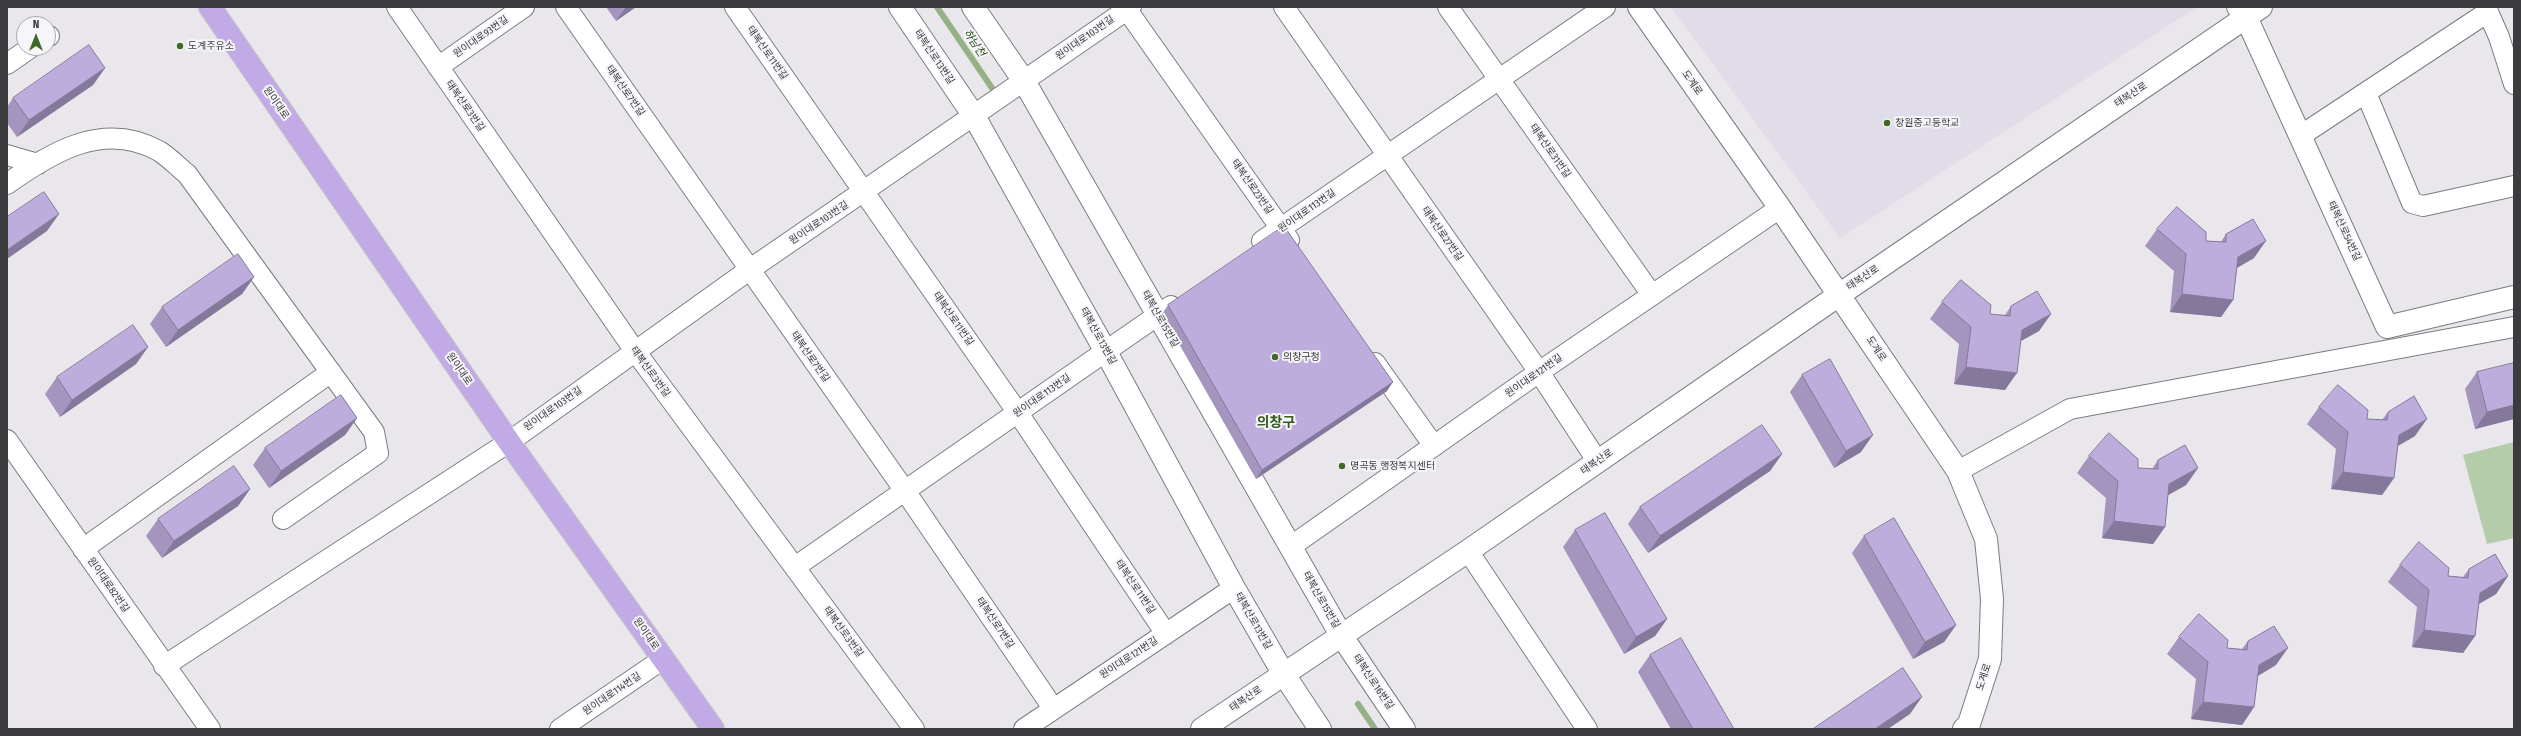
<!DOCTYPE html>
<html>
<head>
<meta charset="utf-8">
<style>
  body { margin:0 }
  #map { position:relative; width:2521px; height:736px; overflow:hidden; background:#e9e7ec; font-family:"Fira Sans Condensed",sans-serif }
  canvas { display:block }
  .frame { position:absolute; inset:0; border:8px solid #3c3c3e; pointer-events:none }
  .north { position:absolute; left:16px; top:16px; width:40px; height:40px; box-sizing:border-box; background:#f6f5f9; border:1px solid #acabae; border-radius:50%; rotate:0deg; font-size:11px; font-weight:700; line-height:16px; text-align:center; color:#3c3c3e }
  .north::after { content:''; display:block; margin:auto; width:14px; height:18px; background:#3e6927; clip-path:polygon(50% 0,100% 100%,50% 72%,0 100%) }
</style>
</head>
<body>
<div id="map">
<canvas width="2521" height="736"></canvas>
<div class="frame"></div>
<div class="north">N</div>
</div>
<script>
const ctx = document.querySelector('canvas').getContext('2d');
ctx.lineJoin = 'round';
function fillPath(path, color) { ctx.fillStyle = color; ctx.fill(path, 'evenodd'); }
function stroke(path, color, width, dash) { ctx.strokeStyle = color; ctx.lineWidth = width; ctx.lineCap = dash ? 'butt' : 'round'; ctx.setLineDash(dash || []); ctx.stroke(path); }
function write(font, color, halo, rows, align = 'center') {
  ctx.font = font + ' "Fira Sans Condensed","Noto Sans KR",sans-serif'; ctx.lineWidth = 4; ctx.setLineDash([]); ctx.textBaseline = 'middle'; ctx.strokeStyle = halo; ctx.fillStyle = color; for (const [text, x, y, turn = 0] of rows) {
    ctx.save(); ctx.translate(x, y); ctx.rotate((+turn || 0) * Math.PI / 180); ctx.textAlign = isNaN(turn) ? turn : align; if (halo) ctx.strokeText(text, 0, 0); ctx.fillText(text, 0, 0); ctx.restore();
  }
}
const built = new Path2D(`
  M 1671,7 L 2197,7 L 1840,238 Z`);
const green = new Path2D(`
  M 2514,442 L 2514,538 L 2487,544 L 2463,455 Z`);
const stream = new Path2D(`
  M 937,7 L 994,91
  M 1358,704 L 1375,729`);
const street = new Path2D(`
  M 397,7 L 635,351 L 914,729
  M 566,7 L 905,491 L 1053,708
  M 735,7 L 1018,413 L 1166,634
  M 1125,7 L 1289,240
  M 1284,7 L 1539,372 L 1598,462
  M 1448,7 L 1652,295
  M 48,36 L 49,36
  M 7,64 L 30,48
  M 438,67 L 524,7
  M 2366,93 L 2412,203 L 2423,206 L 2514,186
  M 2300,136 L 2488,12 L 2499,37 L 2514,84
  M 7,155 L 38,164
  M 7,184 C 52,152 104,120 159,151 C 169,157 178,167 187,174 L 374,432 L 378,453 L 283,519
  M 1262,241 L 1605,7
  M 1375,363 L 1434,446
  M 7,440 L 210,729
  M 1958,471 L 2070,409 L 2514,327
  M 1290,547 L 1539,372 L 1780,208
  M 83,549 L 331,372
  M 1468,551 L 1587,729
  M 795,567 L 1171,306
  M 164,666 L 509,442 L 749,270 L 1131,7
  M 560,729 L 663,659
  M 1024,729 L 1234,588`);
const secondary = new Path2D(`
  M 900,7 L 974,116 L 1106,352 L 1234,588 L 1283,673 L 1320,729
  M 973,7 L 1024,81 L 1341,635 L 1404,729
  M 1639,7 L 1780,208 L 1958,471 L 1986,539 L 1992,599 L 1990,659 L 1969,724 L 1964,729
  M 2238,7 L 2246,17 L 2387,327 L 2514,297
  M 1202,729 L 1468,551 L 1839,295 L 2261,7`);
const primary = new Path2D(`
  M 210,7 L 509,442 L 713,729`);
const wall = new Path2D(`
  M 606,7 L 636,7 L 616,21 Z
  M 105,68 L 93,85 L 17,137 L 7,123 L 7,107 L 13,98 Z
  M 2157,229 L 2206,241 L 2221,242 L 2226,234 L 2254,258 L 2237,268 L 2233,300 L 2221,317 L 2170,312 L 2174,271 L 2145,246 Z
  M 254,277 L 242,294 L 166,347 L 150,324 L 162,307 Z
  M 1942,302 L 1990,314 L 2005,315 L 2011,306 L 2051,314 L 2039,331 L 2021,341 L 2005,390 L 1954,384 L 1959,344 L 1930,319 Z
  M 1168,305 L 1387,391 L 1256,479 L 1162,314 Z
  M 148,347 L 136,364 L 60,417 L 45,394 L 57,377 Z
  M 2477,372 L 2514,419 L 2475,429 L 2465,389 Z
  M 1802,375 L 1861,452 L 1834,468 L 1790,392 Z
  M 2319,407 L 2367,419 L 2382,420 L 2388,412 L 2415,436 L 2398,446 L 2394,478 L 2382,495 L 2331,489 L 2336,449 L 2307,424 Z
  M 357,418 L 345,435 L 269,488 L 253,465 L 265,448 Z
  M 1782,454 L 1770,471 L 1648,553 L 1628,524 L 1640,507 Z
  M 2089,456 L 2138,468 L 2152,469 L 2158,460 L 2198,468 L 2186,485 L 2168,495 L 2165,527 L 2153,544 L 2102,538 L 2106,498 L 2077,473 Z
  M 250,489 L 238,506 L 162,558 L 146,536 L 158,519 Z
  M 1575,530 L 1667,619 L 1655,636 L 1624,654 L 1563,547 Z
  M 1864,536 L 1956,625 L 1944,642 L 1913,659 L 1852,553 Z
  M 2400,565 L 2448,576 L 2463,577 L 2469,569 L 2508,576 L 2496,594 L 2479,604 L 2475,636 L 2463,653 L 2412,647 L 2417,607 L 2388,582 Z
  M 2179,637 L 2227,648 L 2242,649 L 2248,641 L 2276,665 L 2258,676 L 2254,707 L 2242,725 L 2191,719 L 2196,679 L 2167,654 Z
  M 1650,655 L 1734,729 L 1671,729 L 1638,672 Z`);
const shadedWall = new Path2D(`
  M 626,7 L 636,7 L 616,21 Z
  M 105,68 L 93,85 L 17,137 L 29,120 Z
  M 59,214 L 47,231 L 7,259 L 7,250 Z
  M 2266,241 L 2254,258 L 2226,274 L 2238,257 Z
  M 254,277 L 242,294 L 166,347 L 178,330 Z
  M 2182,294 L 2233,300 L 2221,317 L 2170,312 Z
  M 2051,314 L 2039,331 L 2010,347 L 2022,330 Z
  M 148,347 L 136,364 L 60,417 L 72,400 Z
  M 1966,367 L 2017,373 L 2005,390 L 1954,384 Z
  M 1393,382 L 1387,391 L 1256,479 L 1262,470 Z
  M 2514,405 L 2514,419 L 2475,429 L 2487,412 Z
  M 357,418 L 345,435 L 269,488 L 281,471 Z
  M 2427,419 L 2415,436 L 2387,452 L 2399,435 Z
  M 1873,435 L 1861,452 L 1834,468 L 1846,451 Z
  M 1782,454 L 1770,471 L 1648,553 L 1660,536 Z
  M 2198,468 L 2186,485 L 2158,501 L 2169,484 Z
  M 2343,472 L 2394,478 L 2382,495 L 2331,489 Z
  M 250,489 L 238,506 L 162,558 L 174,541 Z
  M 2114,521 L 2165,527 L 2153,544 L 2102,538 Z
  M 2508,576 L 2496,594 L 2468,610 L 2480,593 Z
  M 1667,619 L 1655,636 L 1624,654 L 1636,637 Z
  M 1956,625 L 1944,642 L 1913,659 L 1925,642 Z
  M 2424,630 L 2475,636 L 2463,653 L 2412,647 Z
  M 2288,648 L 2276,665 L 2247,682 L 2259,665 Z
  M 1922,697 L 1910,714 L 1888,729 L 1875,729 Z
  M 2203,702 L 2254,707 L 2242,725 L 2191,719 Z`);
const building = new Path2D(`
  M 89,45 L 105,68 L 29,120 L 13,98 Z
  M 44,192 L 59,214 L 7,250 L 7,217 Z
  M 2177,207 L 2206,232 L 2206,241 L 2226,242 L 2226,234 L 2253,219 L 2266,241 L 2238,257 L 2233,300 L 2182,294 L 2186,254 L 2157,229 Z
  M 1284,226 L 1393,382 L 1262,470 L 1168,305 Z
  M 238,254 L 254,277 L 178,330 L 162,307 Z
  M 1961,280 L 1991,305 L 1990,314 L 2010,316 L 2011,306 L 2037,291 L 2051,314 L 2022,330 L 2017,373 L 1966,367 L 1971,327 L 1942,302 Z
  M 133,325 L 148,347 L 72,400 L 57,377 Z
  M 1830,359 L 1873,435 L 1846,451 L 1802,375 Z
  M 2514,363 L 2514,405 L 2487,412 L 2477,372 Z
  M 2338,385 L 2368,410 L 2367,419 L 2387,420 L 2388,412 L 2414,396 L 2427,419 L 2399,435 L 2394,478 L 2343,472 L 2348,432 L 2319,407 Z
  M 341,395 L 357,418 L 281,471 L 265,448 Z
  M 1762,425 L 1782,454 L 1660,536 L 1640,507 Z
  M 2109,433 L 2138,459 L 2138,468 L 2158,469 L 2158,460 L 2185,445 L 2198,468 L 2169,484 L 2165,527 L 2114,521 L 2118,481 L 2089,456 Z
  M 234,466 L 250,489 L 174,541 L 158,519 Z
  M 1605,513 L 1667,619 L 1636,637 L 1575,530 Z
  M 1894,518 L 1956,625 L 1925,642 L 1864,536 Z
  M 2419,542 L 2449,568 L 2448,576 L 2468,578 L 2469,569 L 2495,554 L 2508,576 L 2480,593 L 2475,636 L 2424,630 L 2429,590 L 2400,565 Z
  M 2199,614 L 2228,640 L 2227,648 L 2247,650 L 2248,641 L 2274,626 L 2288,648 L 2259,665 L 2254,707 L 2203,702 L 2208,662 L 2179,637 Z
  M 1681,638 L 1734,729 L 1693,729 L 1650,655 Z
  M 1903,668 L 1922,697 L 1875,729 L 1813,729 Z`);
const markers = [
  [180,46,4,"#3e6927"],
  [1887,123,4,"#3e6927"],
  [1275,357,4,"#3e6927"],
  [1342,466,4,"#3e6927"]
];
const streetNames = [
  ["원이대로93번길",481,37,-35],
  ["원이대로103번길",1085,38,-35],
  ["태복산로11번길",767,53,55],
  ["태복산로13번길",934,57,56],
  ["도계로",1692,83,55],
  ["태복산로7번길",625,91,55],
  ["태복산로",2131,95,-34],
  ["원이대로",276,103,55],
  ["태복산로3번길",465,106,55],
  ["태복산로31번길",1550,151,55],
  ["태복산로23번길",1252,187,55],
  ["원이대로113번길",1307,211,-35],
  ["원이대로103번길",819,223,-34],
  ["태복산로54번길",2344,231,65],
  ["태복산로27번길",1442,234,55],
  ["태복산로",1863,278,-34],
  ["태복산로11번길",953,319,55],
  ["태복산로15번길",1160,319,60],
  ["태복산로13번길",1098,336,61],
  ["도계로",1876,349,56],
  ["태복산로7번길",810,357,55],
  ["원이대로",459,369,55],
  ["태복산로3번길",650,372,54],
  ["원이대로121번길",1534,376,-35],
  ["원이대로113번길",1042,396,-35],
  ["원이대로103번길",553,409,-35],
  ["태복산로",1597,462,-35],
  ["원이대로82번길",108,585,55],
  ["태복산로11번길",1135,587,56],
  ["태복산로15번길",1321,600,60],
  ["태복산로13번길",1253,621,60],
  ["태복산로7번길",995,623,56],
  ["태복산로3번길",843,632,54],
  ["원이대로",646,634,55],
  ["원이대로121번길",1129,658,-33],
  ["도계로",1984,677,-72],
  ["태복산로16번길",1373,682,56],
  ["원이대로114번길",612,694,-34],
  ["태복산로",1246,699,-35]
];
const poiNames = [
  ["도계주유소",188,46],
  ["창원중고등학교",1895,123],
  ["의창구청",1283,357],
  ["명곡동 행정복지센터",1350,466]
];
const waterNames = [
  ["하남천",974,43,56]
];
const districtNames = [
  ["의창구",1276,423]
];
fillPath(built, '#e0dce8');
fillPath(green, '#b4cca9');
stroke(stream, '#95b287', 6);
stroke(street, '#7d7c80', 22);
stroke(secondary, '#7d7c80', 24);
stroke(primary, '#c4c4c5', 24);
stroke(street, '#fff', 20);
stroke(secondary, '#fff', 22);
stroke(primary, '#c1aae6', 22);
fillPath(wall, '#a395be');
fillPath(shadedWall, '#84799b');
fillPath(building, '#bdaddd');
stroke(building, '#84799b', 1);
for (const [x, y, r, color] of markers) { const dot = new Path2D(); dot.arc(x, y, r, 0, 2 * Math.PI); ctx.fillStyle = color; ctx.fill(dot); stroke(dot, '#f6f5f9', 1.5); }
write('10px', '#3c3c3e', '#f6f5f9', streetNames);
write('10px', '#3c3c3e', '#f6f5f9', poiNames, 'left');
write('italic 11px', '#274d0f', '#f6f5f9', waterNames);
write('bold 14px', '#355c1f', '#f6f5f9', districtNames);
</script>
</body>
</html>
